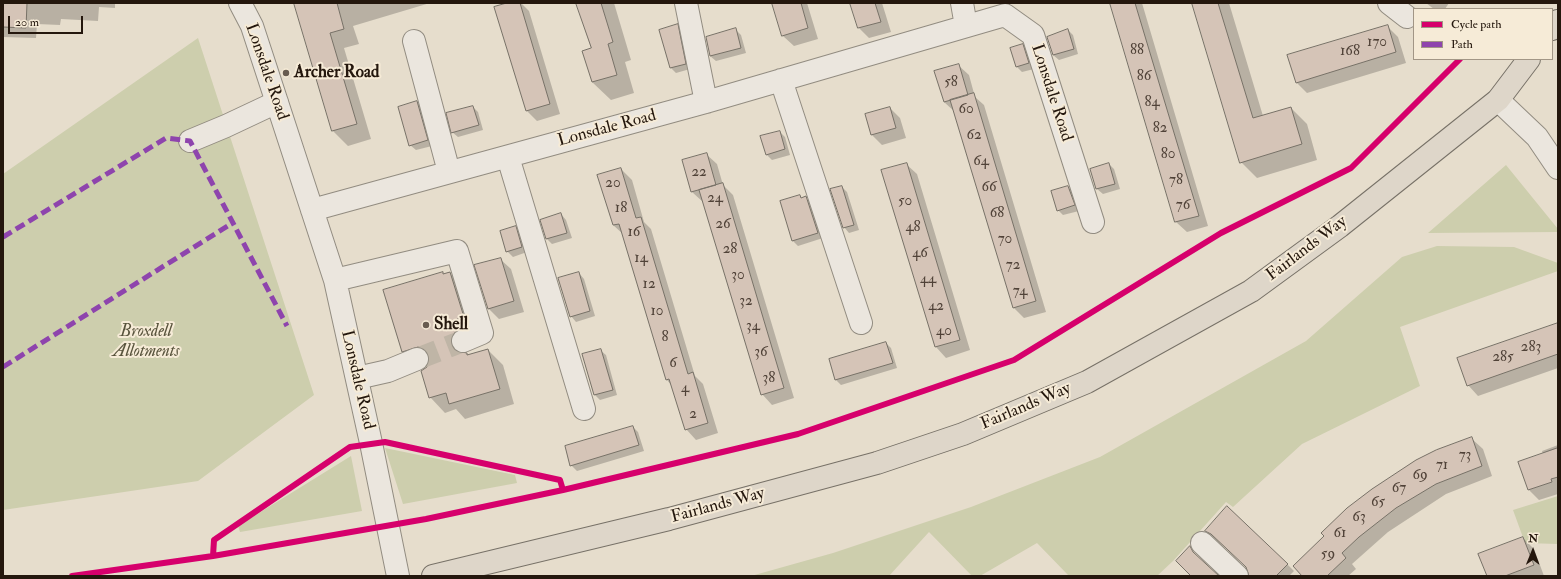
<!DOCTYPE html>
<html>
<head>
<meta charset="utf-8">
<style>
  body { margin:0 }
  #map { position:relative; width:1561px; height:579px; overflow:hidden; background:#e6ddcc; font-family:"IM FELL Double Pica",serif }
  canvas { display:block }
  .frame { position:absolute; inset:0; border:4px solid #24170d; pointer-events:none }
  .legend { position:absolute; left:1413px; top:8px; width:140px; height:52px; box-sizing:border-box; background:#f6ebd7; border:1px solid #a29686; margin:0; padding:5px 7px; list-style:none; font-size:12px; color:#24170d }
  .legend li { display:flex; align-items:center; gap:8px; height:20px }
  .legend b { width:20px; border:1px solid #a29686 }
  .north { position:absolute; left:1513px; top:531px; width:40px; height:40px; -webkit-text-stroke:3px #f6ebd7; paint-order:stroke; rotate:1deg; font-size:11px; font-weight:700; line-height:16px; text-align:center; color:#24170d }
  .north::after { content:''; display:block; margin:auto; width:14px; height:18px; background:#24170d; clip-path:polygon(50% 0,100% 100%,50% 72%,0 100%) }
  .scale { position:absolute; left:8px; top:16px; width:75px; height:18px; box-sizing:border-box; border:2px solid #24170d; border-top:0; padding-left:5px; font-size:12px; line-height:14px; white-space:nowrap; color:#24170d; -webkit-text-stroke:3px #f6ebd7; paint-order:stroke }
</style>
</head>
<body>
<div id="map">
<canvas width="1561" height="579"></canvas>
<div class="frame"></div>
<ul class="legend">
<li><b style="height:5px;background:#d6006c"></b>Cycle path</li>
<li><b style="height:5px;background:#8e44ad"></b>Path</li>
</ul>
<div class="north">N</div>
<div class="scale">20 m</div>
</div>
<script>
const ctx = document.querySelector('canvas').getContext('2d');
ctx.lineJoin = 'round';
function fillPath(path, color) { ctx.fillStyle = color; ctx.fill(path, 'evenodd'); }
function stroke(path, color, width, dash) { ctx.strokeStyle = color; ctx.lineWidth = width; ctx.lineCap = dash ? 'butt' : 'round'; ctx.setLineDash(dash || []); ctx.stroke(path); }
function write(font, color, halo, rows, align = 'center') {
  ctx.font = font + ' "IM FELL Double Pica",serif'; ctx.lineWidth = 4; ctx.setLineDash([]); ctx.textBaseline = 'middle'; ctx.strokeStyle = halo; ctx.fillStyle = color; for (const [text, x, y, turn = 0] of rows) {
    ctx.save(); ctx.translate(x, y); ctx.rotate((+turn || 0) * Math.PI / 180); ctx.textAlign = isNaN(turn) ? turn : align; if (halo) ctx.strokeText(text, 0, 0); ctx.fillText(text, 0, 0); ctx.restore();
  }
}
const green = new Path2D(`
  M 198,38 L 314,395 L 198,481 L 3,510 L 3,174 Z
  M 1506,165 L 1558,229 L 1558,232 L 1428,233 Z
  M 1437,246 L 1514,247 L 1558,263 L 1558,271 L 1400,327 L 1420,386 L 1302,444 L 1233,507 L 1226,502 L 1173,561 L 1157,576 L 1069,576 L 1037,543 L 980,576 L 972,576 L 929,532 L 889,576 L 751,576 L 833,553 L 971,507 L 1100,457 L 1306,341 L 1402,257 Z
  M 385,448 L 515,475 L 517,483 L 403,504 Z
  M 351,456 L 362,511 L 240,532 L 238,526 Z
  M 1558,496 L 1558,544 L 1525,543 L 1513,510 Z`);
const shadow = new Path2D(`
  M 3,3 L 115,3 L 115,8 L 99,7 L 98,21 L 61,19 L 60,25 L 37,24 L 36,38 L 3,37 Z
  M 295,3 L 430,3 L 353,26 L 359,44 L 344,48 L 371,139 L 348,146 L 333,131 Z
  M 510,3 L 521,3 L 529,11 L 560,114 L 537,121 L 527,111 Z
  M 578,3 L 614,3 L 631,60 L 625,62 L 634,93 L 611,100 L 592,82 L 593,49 Z
  M 773,3 L 807,3 L 818,39 L 794,46 L 783,36 Z
  M 851,3 L 882,3 L 891,32 L 869,38 L 859,28 Z
  M 1111,3 L 1142,3 L 1208,226 L 1187,232 L 1176,222 Z
  M 1193,3 L 1229,3 L 1263,116 L 1291,108 L 1307,124 L 1317,160 L 1257,178 L 1241,162 Z
  M 1426,3 L 1425,3 L 1449,3 L 1445,9 L 1434,9 Z
  M 677,26 L 682,31 L 690,69 L 676,73 L 671,68 L 660,31 Z
  M 1388,27 L 1398,37 L 1406,63 L 1307,93 L 1296,82 Z
  M 735,29 L 741,35 L 746,53 L 716,61 L 710,56 Z
  M 1068,30 L 1073,35 L 1078,54 L 1059,60 L 1053,55 Z
  M 1023,45 L 1028,51 L 1034,69 L 1022,72 L 1017,67 L 1012,49 Z
  M 958,65 L 969,75 L 975,97 L 984,105 L 1046,312 L 1024,318 L 1014,308 L 955,112 L 944,102 Z
  M 417,102 L 422,107 L 432,146 L 416,150 L 410,145 Z
  M 473,107 L 478,112 L 483,130 L 458,137 L 452,132 Z
  M 890,108 L 900,118 L 906,138 L 882,145 L 872,135 Z
  M 780,132 L 785,137 L 790,155 L 772,160 L 767,155 L 762,137 Z
  M 706,154 L 717,164 L 723,185 L 733,195 L 794,398 L 772,405 L 762,394 L 703,202 L 692,192 Z
  M 906,164 L 917,174 L 970,350 L 946,358 L 936,347 L 882,171 Z
  M 1109,164 L 1114,169 L 1120,189 L 1103,194 L 1097,189 Z
  M 621,169 L 632,180 L 644,222 L 651,229 L 695,376 L 703,384 L 718,433 L 696,440 L 686,429 L 672,386 L 667,380 L 623,234 L 613,225 Z
  M 842,187 L 847,192 L 859,230 L 849,233 L 844,227 Z
  M 1068,187 L 1073,192 L 1079,211 L 1063,215 L 1058,210 Z
  M 799,196 L 802,199 L 806,198 L 811,203 L 823,238 L 798,246 L 793,241 L 781,201 Z
  M 561,214 L 566,220 L 572,238 L 552,244 L 547,239 Z
  M 515,227 L 521,232 L 527,252 L 513,257 L 507,251 Z
  M 500,259 L 511,269 L 524,312 L 499,319 L 489,309 L 476,266 Z
  M 442,273 L 444,275 L 450,273 L 465,288 L 478,332 L 466,353 L 469,356 L 488,350 L 503,365 L 514,404 L 465,419 L 456,409 L 445,413 L 430,397 L 428,367 L 430,363 L 418,366 L 403,351 Z
  M 579,273 L 584,279 L 595,316 L 576,322 L 571,316 Z
  M 1558,324 L 1558,368 L 1478,396 L 1468,385 Z
  M 886,343 L 891,348 L 897,368 L 841,385 L 836,380 L 830,359 Z
  M 600,350 L 606,355 L 617,395 L 600,400 L 595,395 L 583,355 Z
  M 633,427 L 638,432 L 644,451 L 577,471 L 571,465 Z
  M 1472,439 L 1483,449 L 1492,476 L 1446,494 L 1388,532 L 1352,564 L 1356,569 L 1348,576 L 1303,576 Z
  M 1558,445 L 1558,494 L 1539,500 L 1529,490 L 1543,454 L 1542,451 Z
  M 1206,531 L 1287,564 L 1294,571 L 1289,576 L 1250,576 L 1247,567 Z
  M 1523,538 L 1534,549 L 1544,576 L 1488,576 Z`);
const building = new Path2D(`
  M 3,3 L 27,3 L 26,28 L 3,27 Z
  M 294,3 L 337,3 L 344,29 L 330,33 L 357,124 L 332,131 Z
  M 507,3 L 520,3 L 550,104 L 526,111 L 494,7 Z
  M 576,3 L 601,3 L 613,42 L 608,44 L 617,75 L 592,82 L 582,51 L 591,48 Z
  M 772,3 L 801,3 L 808,28 L 782,36 Z
  M 850,3 L 875,3 L 881,22 L 858,28 Z
  M 1110,3 L 1135,3 L 1199,216 L 1175,222 Z
  M 1192,3 L 1218,3 L 1253,118 L 1291,107 L 1302,144 L 1240,163 Z
  M 678,24 L 686,64 L 670,68 L 659,30 Z
  M 1388,25 L 1396,52 L 1296,83 L 1287,55 Z
  M 736,28 L 741,48 L 710,56 L 706,37 Z
  M 1068,29 L 1074,49 L 1053,55 L 1047,37 Z
  M 1023,44 L 1029,63 L 1016,67 L 1010,48 Z
  M 959,64 L 968,95 L 944,102 L 934,71 Z
  M 974,93 L 1036,301 L 1013,308 L 950,100 Z
  M 417,101 L 428,140 L 409,146 L 398,107 Z
  M 473,106 L 479,125 L 451,133 L 446,113 Z
  M 890,107 L 896,128 L 871,135 L 865,114 Z
  M 780,131 L 785,149 L 766,155 L 760,136 Z
  M 707,153 L 716,185 L 691,192 L 682,160 Z
  M 907,163 L 960,340 L 935,347 L 881,170 Z
  M 1109,163 L 1115,184 L 1096,189 L 1090,169 Z
  M 621,168 L 636,218 L 641,217 L 688,374 L 693,372 L 708,423 L 685,430 L 669,379 L 666,380 L 619,224 L 613,225 L 597,175 Z
  M 723,183 L 784,388 L 761,395 L 699,190 Z
  M 842,186 L 854,225 L 843,228 L 830,189 Z
  M 1068,186 L 1075,205 L 1057,211 L 1051,191 Z
  M 800,195 L 801,198 L 806,196 L 818,233 L 792,241 L 780,201 Z
  M 561,213 L 567,233 L 546,239 L 540,220 Z
  M 516,226 L 522,247 L 506,252 L 500,231 Z
  M 501,258 L 514,301 L 488,309 L 474,265 Z
  M 443,272 L 443,274 L 450,272 L 464,317 L 457,319 L 460,329 L 453,334 L 451,340 L 452,346 L 456,351 L 467,353 L 467,355 L 488,349 L 500,389 L 449,404 L 446,393 L 429,398 L 421,371 L 427,367 L 429,361 L 429,355 L 425,349 L 418,347 L 402,352 L 383,290 Z
  M 579,272 L 590,311 L 570,317 L 558,278 Z
  M 1558,323 L 1558,354 L 1467,386 L 1457,358 Z
  M 886,342 L 893,363 L 835,380 L 829,359 Z
  M 601,349 L 613,390 L 594,395 L 582,354 Z
  M 633,426 L 639,445 L 570,466 L 565,446 Z
  M 1472,437 L 1482,466 L 1436,484 L 1396,508 L 1359,537 L 1342,553 L 1346,558 L 1327,576 L 1302,576 L 1293,566 L 1324,536 L 1321,533 L 1347,508 L 1372,489 L 1416,460 L 1436,450 Z
  M 1558,448 L 1558,477 L 1551,479 L 1552,482 L 1528,490 L 1518,462 Z
  M 1227,506 L 1288,564 L 1276,576 L 1249,576 L 1246,567 L 1211,534 L 1205,531 Z
  M 1523,537 L 1534,565 L 1505,576 L 1487,576 L 1478,554 Z
  M 1190,546 L 1193,552 L 1219,576 L 1191,576 L 1176,561 Z`);
const minorTunnel = new Path2D(`
  M 417,359 L 463,341`);
const minor = new Path2D(`
  M 240,3 L 252,26 L 335,280 L 371,443 L 398,576
  M 686,3 L 706,102
  M 962,3 L 966,26
  M 1389,3 L 1407,17
  M 414,41 L 449,172
  M 781,80 L 861,323
  M 1498,100 L 1537,137 L 1558,168
  M 190,141 L 226,126 L 277,102
  M 508,157 L 584,409
  M 312,210 L 706,102 L 1005,15 L 1033,35 L 1093,222
  M 335,280 L 457,251 L 482,333 L 463,341
  M 357,378 L 388,371 L 417,359
  M 1202,543 L 1237,576`);
const major = new Path2D(`
  M 1552,29 L 1558,21
  M 433,576 L 669,519 L 877,463 L 963,434 L 1087,382 L 1251,291 L 1340,226 L 1498,100 L 1529,59`);
const quiet = new Path2D(`
  M 3,237 L 166,138 L 190,141 L 287,326
  M 3,367 L 234,222`);
const cycleway = new Path2D(`
  M 213,556 L 214,540 L 350,447 L 385,442 L 560,480 L 563,490
  M 72,576 L 213,556 L 351,532 L 426,519 L 563,490 L 798,434 L 1014,360 L 1221,233 L 1351,168 L 1460,59`);
const markers = [
  [286,73,4,"#685c50"],
  [426,325,4,"#685c50"]
];
const numberNames = [
  ["170",1377,43],
  ["88",1137,51],
  ["168",1350,52],
  ["86",1144,77],
  ["58",951,83],
  ["84",1152,103],
  ["60",966,110],
  ["82",1160,129],
  ["62",974,136],
  ["80",1168,155],
  ["64",981,162],
  ["22",699,173],
  ["78",1176,181],
  ["20",613,184],
  ["66",989,188],
  ["24",715,199],
  ["50",905,202],
  ["76",1183,206],
  ["18",621,209],
  ["68",997,214],
  ["26",723,225],
  ["48",913,228],
  ["16",634,233],
  ["70",1005,240],
  ["28",730,250],
  ["46",920,254],
  ["14",641,259],
  ["72",1013,266],
  ["30",738,276],
  ["44",928,280],
  ["12",649,285],
  ["74",1020,292],
  ["32",746,302],
  ["42",936,307],
  ["10",657,312],
  ["34",753,327],
  ["40",944,332],
  ["8",665,338],
  ["283",1531,348],
  ["36",761,353],
  ["285",1503,358],
  ["6",673,364],
  ["38",769,379],
  ["4",685,389],
  ["2",693,415],
  ["73",1465,456],
  ["71",1442,466],
  ["69",1420,476],
  ["67",1399,489],
  ["65",1378,503],
  ["63",1359,518],
  ["61",1340,534],
  ["59",1328,555]
];
const streetNames = [
  ["Lonsdale Road",266,72,71],
  ["Lonsdale Road",1051,93,72],
  ["Lonsdale Road",607,129,-15],
  ["Fairlands Way",1307,249,-37],
  ["Lonsdale Road",357,380,77],
  ["Fairlands Way",1026,407,-23],
  ["Fairlands Way",718,506,-15]
];
const poiNames = [
  ["Archer Road",294,73],
  ["Shell",434,325]
];
const parkNames = [
  ["Broxdell",146,332],
  ["Allotments",146,352]
];
fillPath(green, '#cdcead');
fillPath(shadow, '#0003');
fillPath(building, '#d5c4b7');
stroke(building, '#777167', 1);
stroke(minorTunnel, '#bfb5a6', 22, [22, 11]);
stroke(minor, '#928c81', 24);
stroke(major, '#777167', 24);
stroke(minor, '#ebe6de', 22);
stroke(major, '#ded6c9', 22);
stroke(quiet, '#8e44ad', 5, [10, 5]);
stroke(cycleway, '#d6006c', 6);
for (const [x, y, r, color] of markers) { const dot = new Path2D(); dot.arc(x, y, r, 0, 2 * Math.PI); ctx.fillStyle = color; ctx.fill(dot); stroke(dot, '#f6ebd7', 1.5); }
write('15px', '#504238', null, numberNames);
write('17px', '#24170d', '#f6ebd7', streetNames);
write('bold 17px', '#24170d', '#f6ebd7', poiNames, 'left');
write('italic 17px', '#58533c', '#f6ebd7', parkNames);
</script>
</body>
</html>
